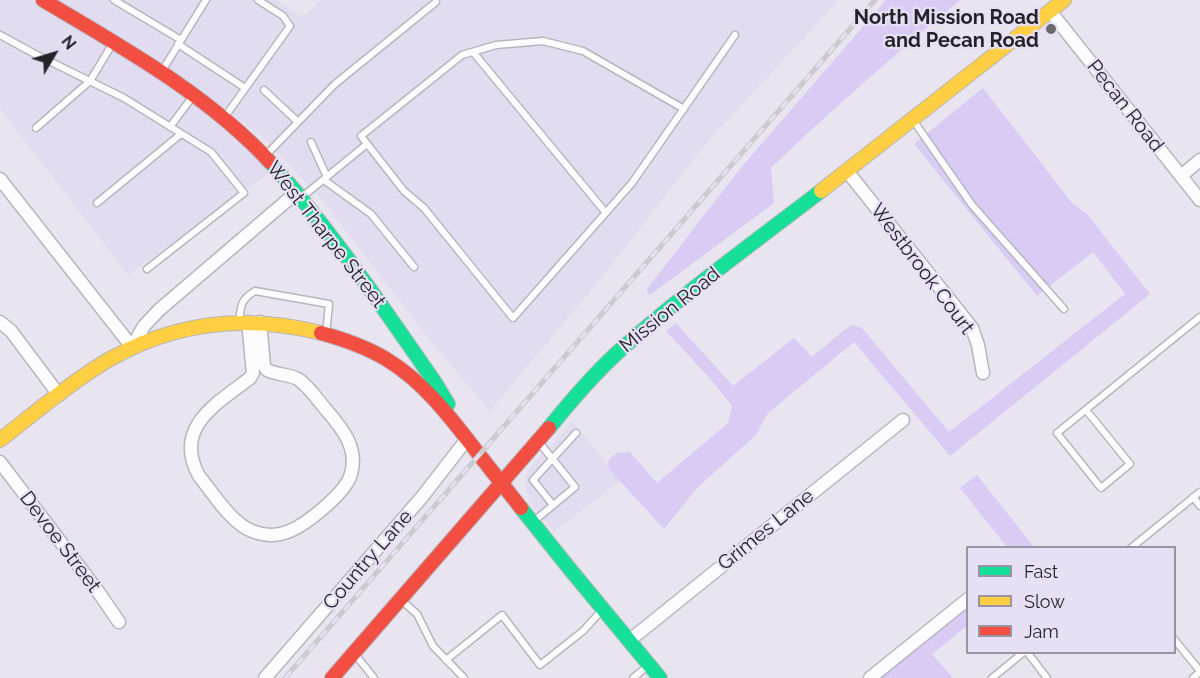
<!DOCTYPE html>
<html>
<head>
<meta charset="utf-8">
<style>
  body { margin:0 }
  #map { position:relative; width:1200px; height:678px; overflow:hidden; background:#e8e5f0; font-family:Raleway,sans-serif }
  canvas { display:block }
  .legend { position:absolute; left:966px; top:546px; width:210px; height:108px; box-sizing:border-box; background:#e7e0f5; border:2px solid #9994a4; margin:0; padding:8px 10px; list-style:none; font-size:18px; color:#25232a }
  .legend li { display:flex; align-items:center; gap:12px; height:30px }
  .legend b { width:30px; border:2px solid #9994a4 }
  .north { position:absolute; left:24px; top:24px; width:60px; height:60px; -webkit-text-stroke:4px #e7e0f5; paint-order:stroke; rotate:52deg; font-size:16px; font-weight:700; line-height:24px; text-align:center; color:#25232a }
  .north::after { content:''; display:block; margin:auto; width:21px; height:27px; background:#25232a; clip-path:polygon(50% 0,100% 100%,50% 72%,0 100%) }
</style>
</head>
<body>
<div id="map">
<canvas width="1200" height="678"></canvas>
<ul class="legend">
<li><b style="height:8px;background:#16e098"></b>Fast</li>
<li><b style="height:8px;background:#ffcf43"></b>Slow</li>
<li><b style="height:8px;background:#f24e42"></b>Jam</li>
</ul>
<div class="north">N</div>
</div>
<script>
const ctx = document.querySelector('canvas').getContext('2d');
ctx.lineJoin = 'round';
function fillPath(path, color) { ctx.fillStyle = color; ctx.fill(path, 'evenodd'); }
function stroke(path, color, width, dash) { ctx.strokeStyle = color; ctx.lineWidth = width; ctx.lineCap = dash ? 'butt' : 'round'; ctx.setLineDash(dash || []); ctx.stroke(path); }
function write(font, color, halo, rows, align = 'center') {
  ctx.font = font + ' Raleway,sans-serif'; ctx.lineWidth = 4.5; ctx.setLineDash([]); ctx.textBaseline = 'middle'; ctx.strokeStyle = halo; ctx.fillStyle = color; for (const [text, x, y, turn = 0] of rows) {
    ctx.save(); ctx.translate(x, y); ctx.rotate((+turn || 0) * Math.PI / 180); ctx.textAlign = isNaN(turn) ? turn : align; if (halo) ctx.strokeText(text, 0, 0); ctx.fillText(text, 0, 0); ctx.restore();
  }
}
const built = new Path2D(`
  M 0,0 L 30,0 L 168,84 L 212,115 L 264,164 L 269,173 L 128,275 L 0,109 Z
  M 59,0 L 276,0 L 302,17 L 321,0 L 839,0 L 703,147 L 608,270 L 490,411 L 433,344 L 321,199 L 266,140 L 194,85 L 156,59 Z
  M 572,421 L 621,480 L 554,532 L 529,502 L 525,483 L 525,476 L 531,466 L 559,438 Z`);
const green = new Path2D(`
  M 886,0 L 960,0 C 896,54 832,109 771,168 L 774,203 L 650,295 L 647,292 L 647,289 L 739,170 Z
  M 983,88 L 1073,204 L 1086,213 L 1150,294 L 950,456 L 854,342 L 768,413 L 756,435 L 697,488 L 664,529 L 618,479 L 608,467 L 609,459 L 617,453 L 630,452 L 657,483 L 728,423 L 732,406 L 713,382 L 666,331 L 676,323 L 733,386 L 794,338 L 812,357 L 843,331 L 853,325 L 862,328 L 949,432 L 1125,294 L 1093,252 L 1037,296 L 914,144 Z
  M 977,475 L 1034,547 L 1007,547 L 960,488 Z
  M 967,606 L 967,626 L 932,654 L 953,678 L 879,678 Z`);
const lane = new Path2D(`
  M 114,0 L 181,40
  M 0,35 L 35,54 L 124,98 L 211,152 L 244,193 L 147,269
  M 178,44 L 245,88
  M 473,52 L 606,213
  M 162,71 L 206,0
  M 264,90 L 298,122
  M 684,109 L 583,51 L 543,41 L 496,45 L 462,55 L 361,136 L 404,191 L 424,208 L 513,318 L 632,183 L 735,35
  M 224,118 L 290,26 L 283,16 L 258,0
  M 913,120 L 972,205 L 1064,309
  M 170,127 L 193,96
  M 36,128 L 90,81 L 113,43
  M 311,142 L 327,177
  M 265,156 L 335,84 L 436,2
  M 324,180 L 371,214 L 414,267
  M 302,197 L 367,144
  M 97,203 L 181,134
  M 239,322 C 241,306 240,300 255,291 L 329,304 L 326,334
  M 1086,410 L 1130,464 L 1101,488 L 1057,433 L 1200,317
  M 1193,497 L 1200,506
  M 553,505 L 533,480 L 576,433
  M 534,521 L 575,487 L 538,441
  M 1131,548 L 1200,492
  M 401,600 L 417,614 L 433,646 L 464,678
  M 1174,639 L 1200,671
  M 1027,652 L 1047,678
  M 354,653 L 374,678
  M 446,660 L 502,615 L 540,665 L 583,631 L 603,609
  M 633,678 L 649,665
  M 992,678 L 1024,652
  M 1193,678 L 1200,672`);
const street = new Path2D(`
  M 1050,11 L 1200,200
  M 847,171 L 972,328 L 978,345 L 983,373
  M 1181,176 L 1200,160
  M 0,179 L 132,347 L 144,326 L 159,310 L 297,192
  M 0,322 L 11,331 L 59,395
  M 248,322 L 253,373 L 250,378 C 218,403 172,427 199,476 C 213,493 231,523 252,531 C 262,535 274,536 284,533 C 303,528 346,493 351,474 C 359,446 340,426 323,406 C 315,396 308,386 298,379 C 288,374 277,375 267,370 L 264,366 L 260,322
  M 0,462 L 97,590 L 119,622
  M 630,640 L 903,420
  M 265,678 L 422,497 L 467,439
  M 870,678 L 968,599`);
const fast = new Path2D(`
  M 270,162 C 332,231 383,308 436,384 L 448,404
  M 549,428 C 570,402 592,376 617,353 C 681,295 752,244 821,191
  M 521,508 L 569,568 L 660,678`);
const slow = new Path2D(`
  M 821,191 L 1064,0
  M 0,440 C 36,412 71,382 110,359 C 177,321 247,314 321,333`);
const jam = new Path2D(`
  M 43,0 C 123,48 206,93 270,162
  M 321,333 C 343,339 366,347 386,359 C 426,383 453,421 481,457 C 494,474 508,491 521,508
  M 332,678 L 549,428`);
const rail = new Path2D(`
  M 285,678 L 875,0`);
const markers = [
  [1051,29,6,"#69676f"]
];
const poiNames = [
  ["North Mission Road",1039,18],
  ["and Pecan Road",1039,41]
];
const streetNames = [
  ["Pecan Road",1125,106,52],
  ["West Tharpe Street",326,235,52],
  ["Westbrook Court",922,269,53],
  ["Mission Road",670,310,-39],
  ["Grimes Lane",766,530,-39],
  ["Devoe Street",60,542,53],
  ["Country Lane",368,560,-49]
];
fillPath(built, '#e2dcf0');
fillPath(green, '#dacbf4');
stroke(lane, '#b8b5bd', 9);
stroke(street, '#b8b5bd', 15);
stroke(fast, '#b8b5bd', 16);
stroke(slow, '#b8b5bd', 16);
stroke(jam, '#b8b5bd', 16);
stroke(lane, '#fcfbfd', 6);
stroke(street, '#fcfbfd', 12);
stroke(fast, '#16e098', 14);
stroke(slow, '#ffcf43', 14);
stroke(jam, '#f24e42', 14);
stroke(rail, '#cbcacd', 5);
stroke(rail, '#e7e0f5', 3, [9]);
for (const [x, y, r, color] of markers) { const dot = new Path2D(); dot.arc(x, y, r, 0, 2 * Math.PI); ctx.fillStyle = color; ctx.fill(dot); stroke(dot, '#e7e0f5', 2); }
write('bold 20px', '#25232a', '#e7e0f5', poiNames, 'right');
write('20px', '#25232a', '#e7e0f5', streetNames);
</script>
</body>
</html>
